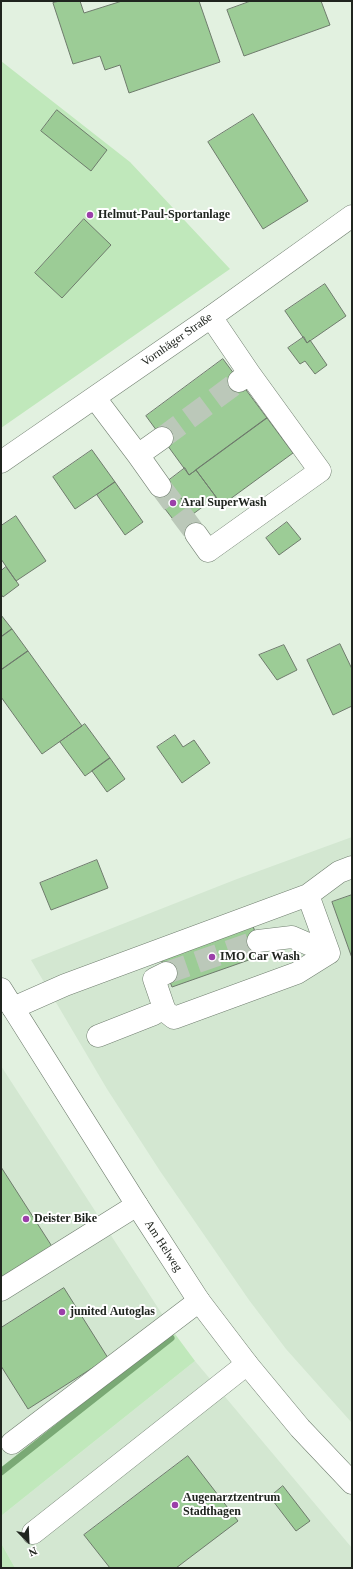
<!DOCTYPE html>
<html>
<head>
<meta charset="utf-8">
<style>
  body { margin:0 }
  #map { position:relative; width:353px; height:1569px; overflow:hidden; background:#e2f1e0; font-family:Georgia,serif }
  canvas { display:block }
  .frame { position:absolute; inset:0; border:2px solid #20251f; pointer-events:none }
  .north { position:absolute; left:8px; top:1521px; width:40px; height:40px; -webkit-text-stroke:3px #fff; paint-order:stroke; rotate:156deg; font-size:11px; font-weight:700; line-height:16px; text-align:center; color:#20251f }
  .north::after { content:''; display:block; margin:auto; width:14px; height:18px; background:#20251f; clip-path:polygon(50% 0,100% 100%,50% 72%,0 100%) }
</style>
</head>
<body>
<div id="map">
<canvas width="353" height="1569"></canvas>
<div class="frame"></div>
<div class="north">N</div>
</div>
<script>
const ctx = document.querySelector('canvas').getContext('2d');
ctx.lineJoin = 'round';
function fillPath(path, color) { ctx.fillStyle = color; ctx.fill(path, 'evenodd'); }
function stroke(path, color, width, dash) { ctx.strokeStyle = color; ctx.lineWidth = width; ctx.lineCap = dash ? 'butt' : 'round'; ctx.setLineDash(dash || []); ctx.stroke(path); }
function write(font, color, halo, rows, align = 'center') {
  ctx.font = font + ' Georgia,serif'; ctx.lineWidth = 4; ctx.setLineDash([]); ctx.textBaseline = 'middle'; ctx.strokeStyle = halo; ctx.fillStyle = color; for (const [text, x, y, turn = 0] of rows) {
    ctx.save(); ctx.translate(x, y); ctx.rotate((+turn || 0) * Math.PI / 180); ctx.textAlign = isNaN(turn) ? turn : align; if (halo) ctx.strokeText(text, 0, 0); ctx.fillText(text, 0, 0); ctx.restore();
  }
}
const built = new Path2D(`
  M 352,837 L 352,1423 L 286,1349 L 249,1300 L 160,1171 L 107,1089 L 31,960 L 237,879 Z
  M 1,1066 L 175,1334 L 1,1467 Z
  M 195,1361 L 352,1548 L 352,1568 L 15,1568 L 1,1543 L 1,1516 Z`);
const green = new Path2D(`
  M 1,61 L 130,162 L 230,269 L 1,428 Z
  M 175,1334 L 195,1361 L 1,1516 L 1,1467 Z
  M 1,1543 L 15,1568 L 1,1568 Z`);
const stream = new Path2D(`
  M 1,1472 L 171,1338`);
const building = new Path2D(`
  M 60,1 L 80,1 L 84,13 L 122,1 L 199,1 L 220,62 L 129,93 L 120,65 L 105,70 L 100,56 L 73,64 L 53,3 Z
  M 251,1 L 321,1 L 330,25 L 244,56 L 227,10 Z
  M 57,110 L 107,150 L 91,171 L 41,131 Z
  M 253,114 L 308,201 L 263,229 L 208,142 Z
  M 84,219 L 111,245 L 62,298 L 35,273 Z
  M 325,284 L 346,316 L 307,343 L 285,311 Z
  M 304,337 L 307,343 L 310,340 L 327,365 L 315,374 L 305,361 L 300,364 L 288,348 Z
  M 223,359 L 267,418 L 189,475 L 146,416 Z
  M 267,418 L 293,453 L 222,505 L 196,470 Z
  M 92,450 L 115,482 L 75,509 L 53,477 Z
  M 185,468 L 189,475 L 196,470 L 216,497 L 193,514 L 168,481 Z
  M 168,481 L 204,528 L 189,540 L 152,492 Z
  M 115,482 L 143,522 L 125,535 L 97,495 Z
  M 16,516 L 46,561 L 16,581 L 1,559 L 1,526 Z
  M 287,522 L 301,539 L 279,555 L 266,538 Z
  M 6,567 L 19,585 L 3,597 L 1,594 L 1,571 Z
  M 1,615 L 12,629 L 1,637 Z
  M 12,629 L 28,651 L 1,670 L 1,637 Z
  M 340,644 L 352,669 L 352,706 L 333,715 L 307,660 Z
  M 284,645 L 297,670 L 277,680 L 259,655 Z
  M 28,651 L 82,726 L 42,754 L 1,697 L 1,670 Z
  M 85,724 L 110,758 L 85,776 L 60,742 Z
  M 175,735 L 183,747 L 194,740 L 210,763 L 182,783 L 157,747 Z
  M 110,758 L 125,779 L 107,792 L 92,771 Z
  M 97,860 L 108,888 L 51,910 L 40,883 Z
  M 352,895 L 352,958 L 332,902 Z
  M 253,926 L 263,955 L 172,987 L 161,959 Z
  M 1,1167 L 53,1248 L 1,1281 Z
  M 64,1288 L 108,1358 L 28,1409 L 1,1366 L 1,1328 Z
  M 188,1456 L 238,1521 L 176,1568 L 110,1568 L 84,1535 Z
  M 283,1486 L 310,1521 L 296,1531 L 270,1497 Z`);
const minorTunnel = new Path2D(`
  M 162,438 L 239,381
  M 160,486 L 196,534
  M 166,973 L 258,941`);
const minor = new Path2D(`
  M 211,317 L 249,373 L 239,381
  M 95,398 L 138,455 L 162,438
  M 138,455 L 160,486
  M 196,534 L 208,551 L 320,471 L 249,373
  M 308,895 L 339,872 L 352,867
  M 166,973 L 154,979 L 165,1011 L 174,1018 L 297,973 L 329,953 L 292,937 L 258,941
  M 13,1008 L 65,985 L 308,895 L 329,953
  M 98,1036 L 154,1014
  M 1,1290 L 137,1205
  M 12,1443 L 199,1301
  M 33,1533 L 247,1364`);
const major = new Path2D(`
  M 1,462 L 211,317 L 352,216
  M 1,989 L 137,1205 L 199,1301 L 247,1364 L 300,1428 L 352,1483`);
const markers = [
  [90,215,4,"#9b3fa9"],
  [173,503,4,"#9b3fa9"],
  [212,957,4,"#9b3fa9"],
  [26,1219,4,"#9b3fa9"],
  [62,1312,4,"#9b3fa9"],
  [175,1505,4,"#9b3fa9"]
];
const poiNames = [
  ["Helmut-Paul-Sportanlage",98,215],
  ["Aral SuperWash",181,503],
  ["IMO Car Wash",220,957],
  ["Deister Bike",34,1219],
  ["junited Autoglas",70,1312],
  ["Augenarztzentrum",183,1498],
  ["Stadthagen",183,1512]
];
const streetNames = [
  ["Vornhäger Straße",177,340,-35],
  ["Am Helweg",163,1246,57]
];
fillPath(built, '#d3e7d1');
fillPath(green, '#c0e8bb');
stroke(stream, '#7aa975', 7);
fillPath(building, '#9ccc96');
stroke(building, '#6e7b6c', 1);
stroke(minorTunnel, '#bbc8b9', 22, [22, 11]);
stroke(minor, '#717f70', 23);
stroke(major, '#717f70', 23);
stroke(minor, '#fff', 22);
stroke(major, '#fff', 22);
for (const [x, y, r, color] of markers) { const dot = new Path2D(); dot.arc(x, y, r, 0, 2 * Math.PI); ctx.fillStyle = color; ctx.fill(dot); stroke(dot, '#fff', 1.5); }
write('bold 12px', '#20251f', '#fff', poiNames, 'left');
write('12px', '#20251f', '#fff', streetNames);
</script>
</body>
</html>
